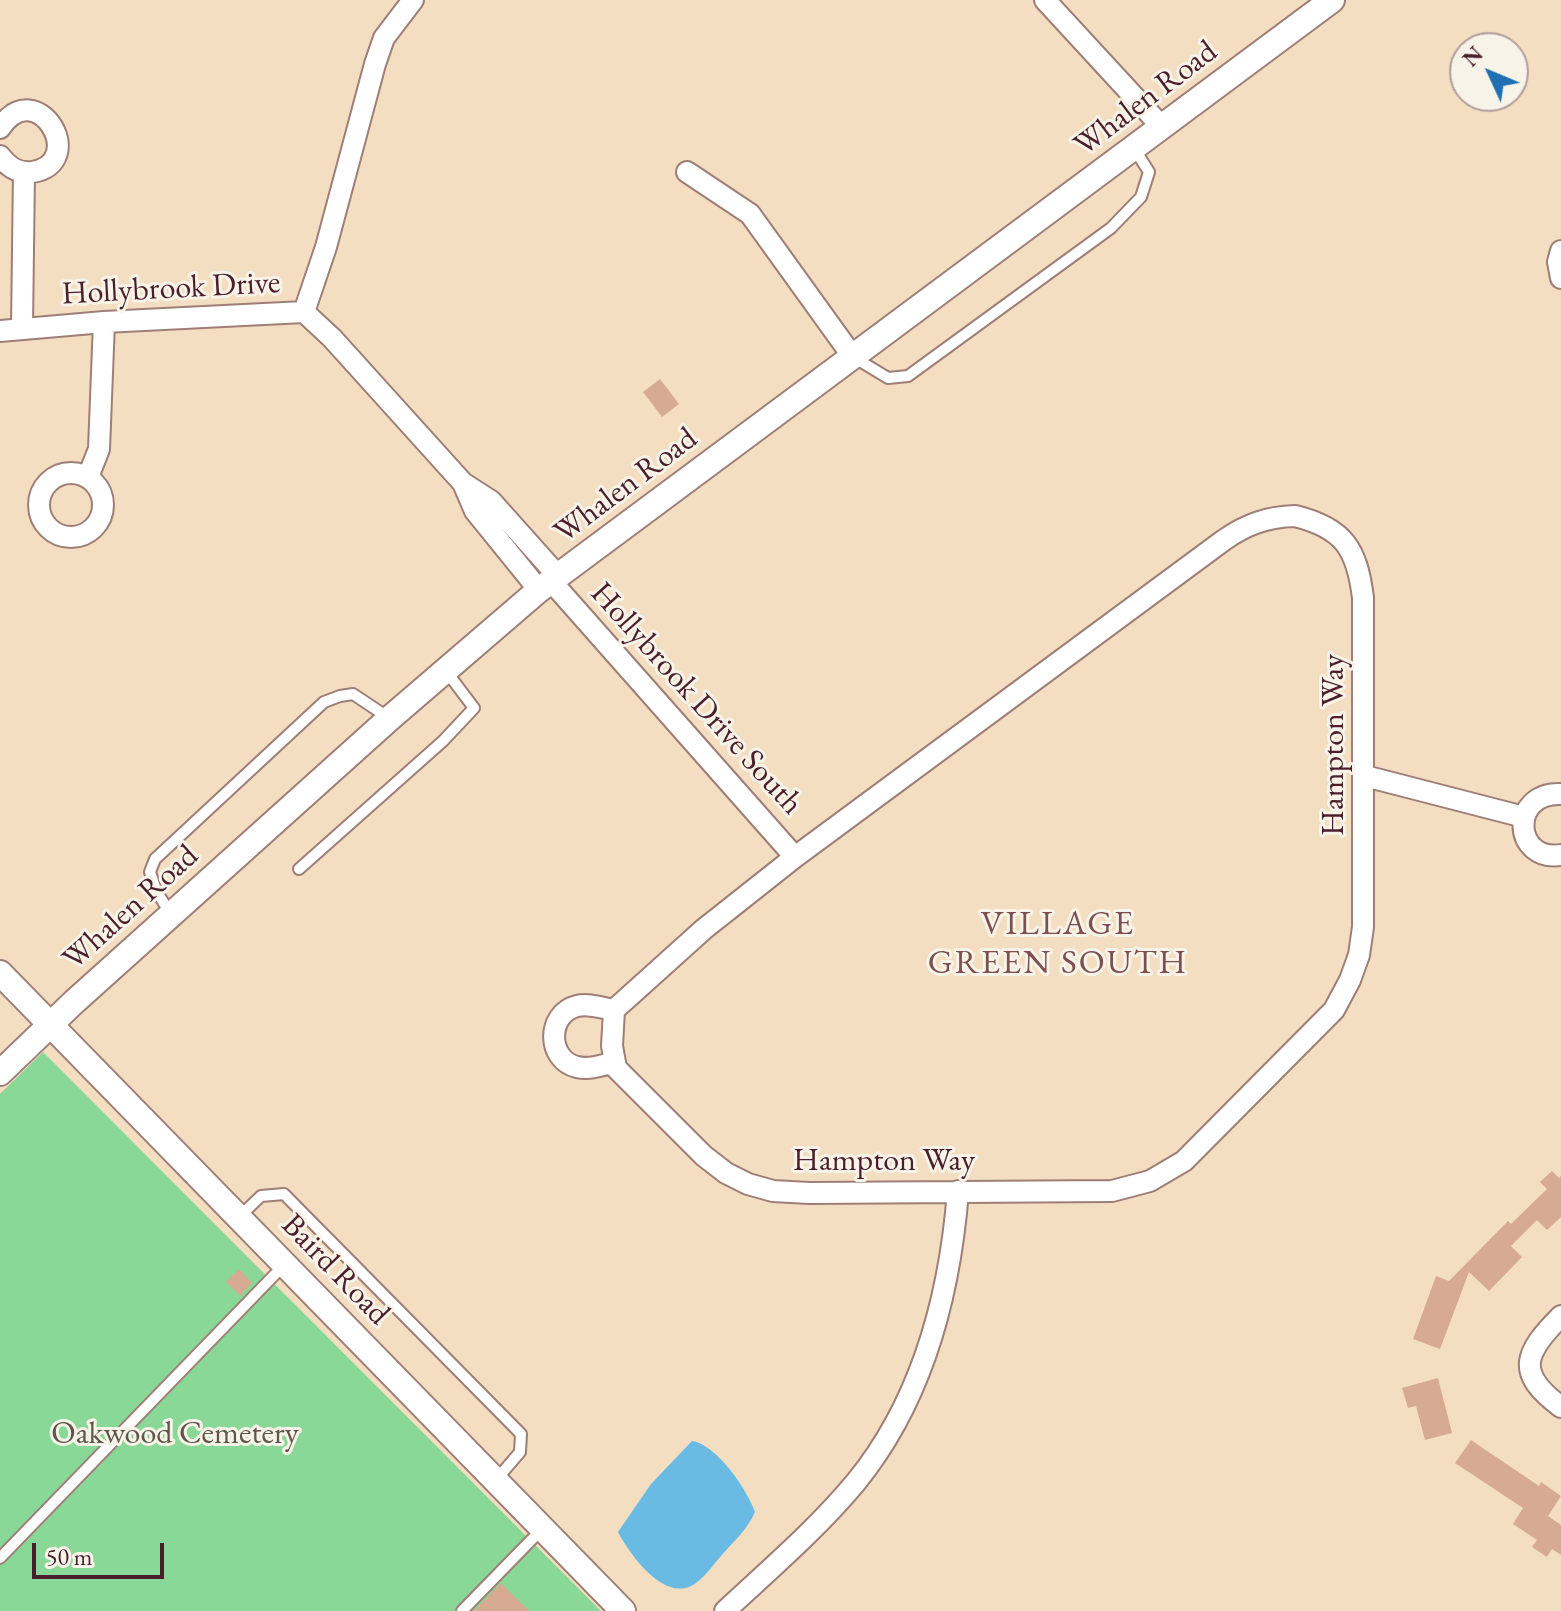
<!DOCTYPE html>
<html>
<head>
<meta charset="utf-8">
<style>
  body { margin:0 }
  #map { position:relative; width:1561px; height:1611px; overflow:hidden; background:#f3dec2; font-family:"EB Garamond",serif }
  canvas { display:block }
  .north { position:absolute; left:1449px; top:32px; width:80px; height:80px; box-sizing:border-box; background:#f7f3e8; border:2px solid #b29e9c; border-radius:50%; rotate:314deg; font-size:22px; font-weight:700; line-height:32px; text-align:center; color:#4a1f2b }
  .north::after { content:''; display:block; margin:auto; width:28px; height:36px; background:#1f6fb2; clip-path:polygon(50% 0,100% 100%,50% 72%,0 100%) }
  .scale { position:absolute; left:32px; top:1543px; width:132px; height:36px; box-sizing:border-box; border:4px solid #4a1f2b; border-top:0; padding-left:10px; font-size:24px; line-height:28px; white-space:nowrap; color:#4a1f2b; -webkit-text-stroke:6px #f7f3e8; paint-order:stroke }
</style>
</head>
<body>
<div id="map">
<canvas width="1561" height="1611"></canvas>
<div class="north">N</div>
<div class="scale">50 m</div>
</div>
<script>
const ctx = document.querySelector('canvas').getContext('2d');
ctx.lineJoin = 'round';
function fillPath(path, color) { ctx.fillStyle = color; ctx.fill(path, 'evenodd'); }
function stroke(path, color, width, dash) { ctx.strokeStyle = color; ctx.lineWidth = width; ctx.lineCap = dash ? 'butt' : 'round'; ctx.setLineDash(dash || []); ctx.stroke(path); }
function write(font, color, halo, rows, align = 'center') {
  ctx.font = font + ' "EB Garamond",serif'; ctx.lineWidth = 6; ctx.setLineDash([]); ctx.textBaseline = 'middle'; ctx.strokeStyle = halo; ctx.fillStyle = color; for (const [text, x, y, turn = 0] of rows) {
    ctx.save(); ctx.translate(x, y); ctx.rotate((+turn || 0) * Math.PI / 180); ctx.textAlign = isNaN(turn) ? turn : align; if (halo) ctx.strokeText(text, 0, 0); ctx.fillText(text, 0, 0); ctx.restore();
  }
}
const green = new Path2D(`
  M 43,1052 L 601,1611 L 0,1611 L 0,1094 Z`);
const water = new Path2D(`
  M 692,1441 C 716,1444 747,1489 755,1512 C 747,1530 734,1541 721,1556 C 713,1565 702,1581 691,1586 C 662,1600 629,1553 618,1532 L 651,1484 Z`);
const building = new Path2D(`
  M 660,379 L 679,404 L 662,417 L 643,392 Z
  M 1552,1171 L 1559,1178 L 1561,1176 L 1561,1217 L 1547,1230 L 1537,1220 L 1511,1246 L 1522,1257 L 1489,1291 L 1469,1272 L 1440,1349 L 1413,1339 L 1436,1276 L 1449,1281 L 1508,1221 L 1511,1224 L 1547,1189 L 1540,1182 Z
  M 239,1269 L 252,1283 L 240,1296 L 226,1282 Z
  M 1438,1378 L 1452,1433 L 1425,1440 L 1416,1406 L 1408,1408 L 1402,1388 Z
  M 1471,1440 L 1539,1486 L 1541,1482 L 1561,1496 L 1548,1516 L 1561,1525 L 1561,1555 L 1552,1549 L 1547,1557 L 1532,1547 L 1537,1540 L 1513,1524 L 1523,1508 L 1455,1463 Z
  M 501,1583 L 529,1611 L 474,1611 Z`);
const service = new Path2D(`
  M 855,358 L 888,378 L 908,376 L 1111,228 L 1141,197 L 1149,172 L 1134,148
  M 299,869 L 443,741 L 474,708 L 446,671
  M 171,915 L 156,890 L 150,872 L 155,859 L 324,702 L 340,696 L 353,694 L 389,718
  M 239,1217 L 261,1196 L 284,1194 L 521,1434 L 520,1452 L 496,1480
  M 0,1558 L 285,1264
  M 462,1611 L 542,1529`);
const minor = new Path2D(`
  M 1045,0 L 1162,127
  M 0,128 C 37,73 90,163 32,172 C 18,174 8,167 0,156
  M 687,172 L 750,214 L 853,357
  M 1561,251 L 1558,262 L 1561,278
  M 304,312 L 326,247 L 375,64 L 384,38 L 413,0
  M 22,327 L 24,172
  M 0,331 L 104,322 L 304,312 L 332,338 L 463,483 L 491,501 L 558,576
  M39 505a32 32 0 1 1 64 0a32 32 0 1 1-64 0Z
  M 88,477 L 99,449 L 104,322
  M 463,483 L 475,511 L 539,590
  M 1295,516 C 1344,528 1357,549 1363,598 L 1363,927 L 1359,955 L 1350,980 L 1334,1010 L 1184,1161 L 1150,1181 L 1112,1191 L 809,1193 L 773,1191 L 748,1184 L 726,1173 L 704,1156 L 616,1068 L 612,1046 L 614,1010 L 704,929 L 795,857 L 1224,540 C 1247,524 1267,517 1295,516 Z
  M 551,581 L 795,857
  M 1365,776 L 1524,817
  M 1561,794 C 1509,792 1513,862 1561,855
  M 614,1010 C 602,1008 589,1003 577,1006 C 546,1014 547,1060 577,1067 C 590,1070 603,1065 615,1062
  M 1561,1316 C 1524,1353 1515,1373 1561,1407
  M 725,1611 C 770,1569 817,1529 856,1482 C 922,1401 950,1294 958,1191`);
const tertiary = new Path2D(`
  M 0,973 L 623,1611
  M 0,1073 L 74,1002 L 389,719 L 539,590 L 1332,0`);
const streetNames = [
  ["Whalen Road",1146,99,-37],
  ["Hollybrook Drive",171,289,-3],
  ["Whalen Road",626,486,-37],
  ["Hollybrook Drive South",696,699,48],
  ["Hampton Way",1334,745,-90],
  ["Whalen Road",131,908,-42],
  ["Hampton Way",884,1161],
  ["Baird Road",335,1270,46]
];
const parkNames = [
  ["Oakwood Cemetery",175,1434]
];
const neighbourhoodNames = [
  ["VILLAGE",1058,925],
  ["GREEN SOUTH",1058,964]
];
fillPath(green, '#8ad897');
fillPath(water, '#69bbe4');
fillPath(building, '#d6aa93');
stroke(service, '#9e7e76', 14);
stroke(minor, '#9e7e76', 24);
stroke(tertiary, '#9e7e76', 28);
stroke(service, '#fff', 10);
stroke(minor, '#fff', 20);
stroke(tertiary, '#fff', 24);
write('32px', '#4a1f2b', '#f7f3e8', streetNames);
write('32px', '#5d564b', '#f7f3e8', parkNames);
ctx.letterSpacing = '2px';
write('34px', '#7b504f', '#f7f3e8', neighbourhoodNames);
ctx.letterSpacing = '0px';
</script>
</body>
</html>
